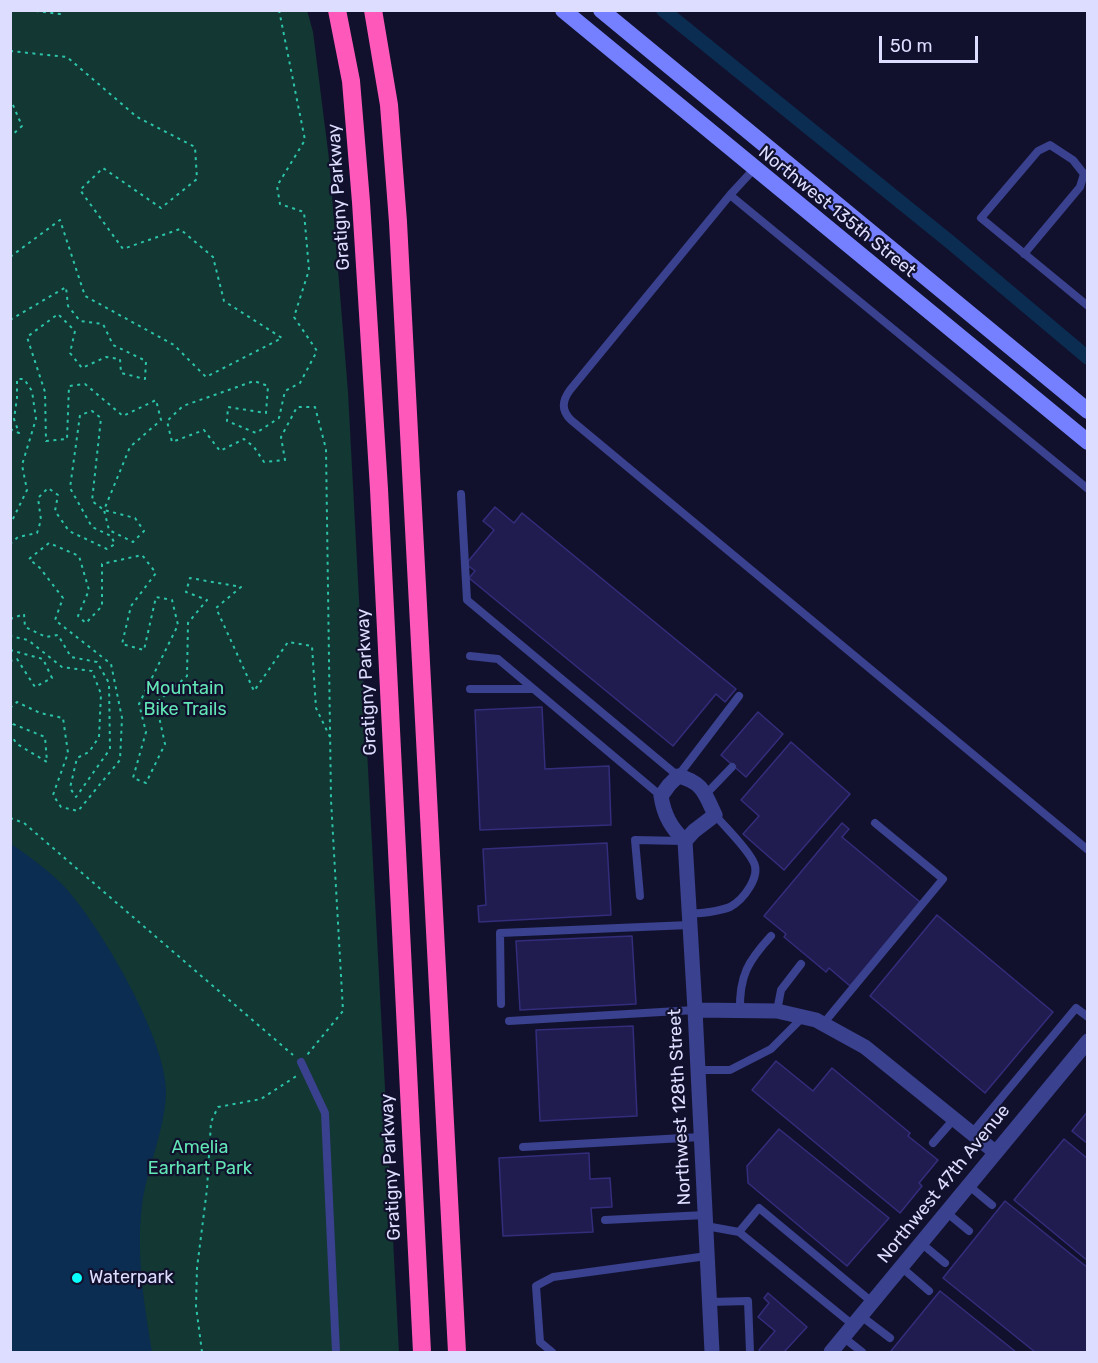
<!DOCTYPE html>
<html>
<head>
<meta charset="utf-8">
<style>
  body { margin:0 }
  #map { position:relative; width:1098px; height:1363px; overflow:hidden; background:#12112d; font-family:Rubik,sans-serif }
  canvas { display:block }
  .frame { position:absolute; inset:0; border:12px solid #ddf; pointer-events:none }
  .scale { position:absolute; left:879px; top:36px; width:99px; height:27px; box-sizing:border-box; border:3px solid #ddf; border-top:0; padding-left:8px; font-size:18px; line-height:21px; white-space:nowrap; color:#ddf; -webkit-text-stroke:4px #12112d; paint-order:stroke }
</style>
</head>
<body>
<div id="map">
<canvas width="1098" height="1363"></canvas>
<div class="frame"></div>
<div class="scale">50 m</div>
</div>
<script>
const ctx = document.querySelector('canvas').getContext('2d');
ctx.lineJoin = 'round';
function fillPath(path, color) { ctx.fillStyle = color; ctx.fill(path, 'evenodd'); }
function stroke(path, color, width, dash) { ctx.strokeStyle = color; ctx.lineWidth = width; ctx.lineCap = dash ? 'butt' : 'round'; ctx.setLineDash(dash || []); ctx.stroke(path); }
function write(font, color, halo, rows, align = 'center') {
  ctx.font = font + ' Rubik,sans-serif'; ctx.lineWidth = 4.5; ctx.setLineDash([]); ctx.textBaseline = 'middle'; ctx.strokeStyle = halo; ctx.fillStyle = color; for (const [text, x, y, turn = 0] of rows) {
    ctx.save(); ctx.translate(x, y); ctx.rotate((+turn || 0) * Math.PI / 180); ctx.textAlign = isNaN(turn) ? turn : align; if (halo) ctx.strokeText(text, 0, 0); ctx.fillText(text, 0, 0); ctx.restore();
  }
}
const green = new Path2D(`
  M 307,10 L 313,32 L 329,159 L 348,392 L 399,1352 L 11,1352 L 10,11 Z`);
const water = new Path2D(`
  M 11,844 C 28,855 46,869 61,883 C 98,921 167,1039 166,1092 C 165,1129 149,1163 143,1198 C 135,1249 144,1303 152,1352 L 11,1352 Z`);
const canal = new Path2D(`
  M 663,10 L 950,242 L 1088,358`);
const building = new Path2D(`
  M 495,507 L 514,523 L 522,513 L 736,689 L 725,702 L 716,694 L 673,746 L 469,578 L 475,571 L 466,564 L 494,530 L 483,521 Z
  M 542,707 L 545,769 L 609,766 L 611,825 L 480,830 L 475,710 Z
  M 758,712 L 783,734 L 746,777 L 721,755 Z
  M 791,742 L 850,794 L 784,870 L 743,834 L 759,816 L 741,800 Z
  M 842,823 L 849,829 L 842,837 L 920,902 L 850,986 L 829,968 L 826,972 L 784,937 L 786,934 L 764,916 Z
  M 607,843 L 611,915 L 479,922 L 478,906 L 486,905 L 483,849 Z
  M 937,915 L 1053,1012 L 985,1093 L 870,996 Z
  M 632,936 L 636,1004 L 520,1010 L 516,941 Z
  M 633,1026 L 637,1116 L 540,1121 L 536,1030 Z
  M 776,1061 L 813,1091 L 832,1068 L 910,1133 L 908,1136 L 938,1160 L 919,1183 L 922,1186 L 900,1213 L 752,1090 Z
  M 1088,1111 L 1088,1144 L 1072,1131 Z
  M 779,1129 L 889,1218 L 847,1266 L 748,1183 L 747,1166 Z
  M 1064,1139 L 1088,1159 L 1088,1261 L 1014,1200 Z
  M 589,1153 L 590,1179 L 610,1178 L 612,1207 L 591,1208 L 593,1232 L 503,1236 L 499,1158 Z
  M 1005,1201 L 1088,1268 L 1088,1352 L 1035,1352 L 943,1278 Z
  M 940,1291 L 1016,1352 L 893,1352 L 891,1351 Z
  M 768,1293 L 807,1327 L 784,1352 L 761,1352 L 759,1350 L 775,1331 L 758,1317 L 769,1303 L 764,1298 Z`);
const path = new Path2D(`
  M 28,10 L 60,14 L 61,10
  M 279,10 L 305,140 L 277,186 L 280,204 L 304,212 L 309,270 L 294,317 L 317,351 L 300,383 L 285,391 L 279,418 L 256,433 L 227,421 L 228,407 L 266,413 L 268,386 L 254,381 L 183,406 L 167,421 L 172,442 L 204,430 L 220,451 L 244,439 L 254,447 L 264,462 L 285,460 L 281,437 L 297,407 L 315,407 L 326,449 L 331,800 L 343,1011 L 307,1055
  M 10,51 L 67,57 L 137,117 L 195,147 L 197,179 L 161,208 L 103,168 L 80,190 L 123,249 L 180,229 L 213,257 L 224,301 L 282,338 L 206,377 L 174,345 L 85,296 L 60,220 L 10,257
  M 10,98 L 22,126 L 10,137
  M 10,320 L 66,287 L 68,306 L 80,321 L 103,324 L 113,345 L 146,361 L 145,379 L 121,373 L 120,359 L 106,357 L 82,368 L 70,353 L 75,331 L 58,314 L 27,337 L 45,392 L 46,441 L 67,439 L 69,386 L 85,384 L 123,416 L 156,400 L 161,420 L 130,447 L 104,510 L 109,530 L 133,542 L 144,531 L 135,518 L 104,510 L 92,501 L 101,418 L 92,411 L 80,415 L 70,488 L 92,527 L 111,536 L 115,544 L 107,549 L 69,531 L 55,511 L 58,495 L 48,488 L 38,498 L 41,520 L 37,533 L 18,537 L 10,544
  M 10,429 L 19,433 L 14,419 L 17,398 L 17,379 L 24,379 L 32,391 L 36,419 L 22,465 L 27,490 L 10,525
  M 10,619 L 24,614 L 25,627 L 46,637 L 58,635 L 71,657 L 97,662 L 109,683 L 110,749 L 76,797 L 70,788 L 77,758 L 89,752 L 99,737 L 101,694 L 92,671 L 62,667 L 28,640 L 10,636
  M 10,650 L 43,659 L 52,678 L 35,687 L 17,659 L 10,661
  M 10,708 L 17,702 L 40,713 L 63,718 L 68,753 L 53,795 L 61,807 L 78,811 L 120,760 L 122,718 L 111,664 L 55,620 L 63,598 L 40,568 L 29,559 L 49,543 L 79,556 L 89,590 L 78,616 L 86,623 L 102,606 L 102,564 L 142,555 L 156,573 L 131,606 L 122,644 L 144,650 L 156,597 L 172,600 L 178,625 L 139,704 L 146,732 L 133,778 L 146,783 L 165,744 L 156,703 L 187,676 L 188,623 L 207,600 L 186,592 L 190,578 L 241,587 L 216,608 L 254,691 L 288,642 L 312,646 L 316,708 L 330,737
  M 10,717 L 13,724 L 45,737 L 47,762 L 17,744 L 10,734
  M 10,818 L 24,823 L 293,1055
  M 202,1352 L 196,1306 L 197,1268 L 207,1189 L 211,1122 L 218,1107 L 261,1099 L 298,1075`);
const service = new Path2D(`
  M 730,195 L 754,169
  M 1024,254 L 1080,187 L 1084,174 L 1073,160 L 1050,145 L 1038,151 L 981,218 L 1088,306
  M 1088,489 L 730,195 L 570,390 C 562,401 561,410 571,420 L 1088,850
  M 461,494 L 467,600 L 678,776 L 739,696
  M 470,656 L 498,659 L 661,796
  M 470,689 L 533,689
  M 706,794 L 732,767
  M 640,896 L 635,840 L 683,841
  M 689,914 C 702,913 718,912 730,907 C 743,900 762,876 753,861 C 745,846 727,829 715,815
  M 501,1004 L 500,933 L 689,925
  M 740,1011 C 739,976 748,961 771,936
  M 777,1011 L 781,990 L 801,964
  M 509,1021 L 695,1010
  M 823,1024 L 943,879 L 875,823
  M 301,1062 L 325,1113 L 336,1352
  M 698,1070 L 730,1070 L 771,1049 L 803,1017
  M 972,1133 L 1076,1008 L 1088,1017
  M 933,1143 L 954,1119
  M 523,1147 L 701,1137
  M 968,1185 L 992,1205
  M 946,1212 L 969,1231
  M 605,1220 L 705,1215
  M 706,1226 L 739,1232
  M 921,1243 L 945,1263
  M 901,1267 L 929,1291
  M 710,1302 L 748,1301 L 750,1352
  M 861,1316 L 890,1338
  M 853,1325 L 739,1232 L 759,1208 L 872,1302
  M 843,1337 L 862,1352
  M 552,1352 L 540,1342 L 536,1286 L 553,1277 L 707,1256`);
const minor = new Path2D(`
  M 685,841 L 694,831 L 715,815 C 705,794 703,782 678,776 L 669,785 L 661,796 C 664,815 671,828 685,841 L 695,1010 L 712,1352
  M 695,1010 L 777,1011 L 816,1020 L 865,1047 L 995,1152
  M 831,1352 L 1088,1041`);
const secondary = new Path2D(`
  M 563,10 L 1088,442
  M 601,10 L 1088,411`);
const motorway = new Path2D(`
  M 337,10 L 351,81 L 361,202 L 379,489 L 422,1352
  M 373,10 L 389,105 L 398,222 L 457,1352`);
const markers = [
  [77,1278,6,"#09fffb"]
];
const streetNames = [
  ["Gratigny Parkway",339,197,-94],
  ["Northwest 135th Street",837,212,39],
  ["Gratigny Parkway",367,682,-93],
  ["Northwest 128th Street",680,1107,-93],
  ["Gratigny Parkway",391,1167,-93],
  ["Northwest 47th Avenue",944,1184,-51]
];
const parkNames = [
  ["Mountain",185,689],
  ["Bike Trails",185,710],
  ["Amelia",200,1148],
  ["Earhart Park",200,1169]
];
const poiNames = [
  ["Waterpark",89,1278]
];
fillPath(green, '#133732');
fillPath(water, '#0b2d52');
stroke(canal, '#0b2d52', 14);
fillPath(building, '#201c4f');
stroke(building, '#332d7c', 1.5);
stroke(path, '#2cc4a9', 2, [3, 4.5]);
stroke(service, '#3a418e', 8);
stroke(minor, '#3a418e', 15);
stroke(secondary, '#7480ff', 16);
stroke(motorway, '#ff58bb', 18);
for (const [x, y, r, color] of markers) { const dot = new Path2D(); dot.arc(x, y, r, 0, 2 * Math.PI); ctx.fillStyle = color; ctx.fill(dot); stroke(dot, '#12112d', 2); }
write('18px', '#ddf', '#12112d', streetNames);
write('18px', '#62e6b5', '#12112d', parkNames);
write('18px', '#ddf', '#12112d', poiNames, 'left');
</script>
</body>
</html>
